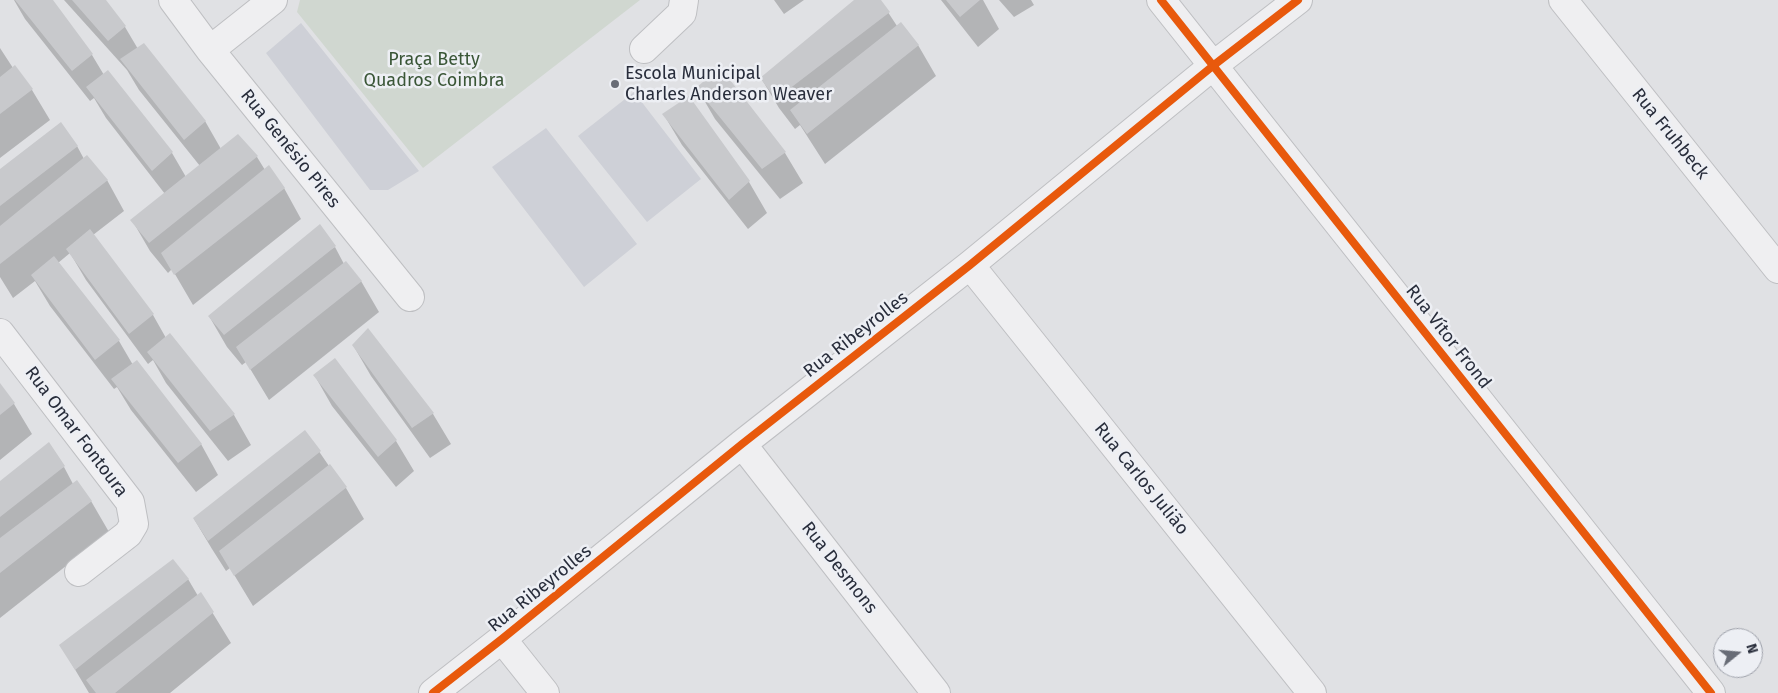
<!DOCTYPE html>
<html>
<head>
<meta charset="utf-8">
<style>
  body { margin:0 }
  #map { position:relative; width:1778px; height:693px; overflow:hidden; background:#e0e1e4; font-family:"Fira Sans",sans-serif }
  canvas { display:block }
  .north { position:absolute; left:1713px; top:628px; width:50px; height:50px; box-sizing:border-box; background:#edeff4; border:1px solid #9ea1aa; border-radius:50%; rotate:73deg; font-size:14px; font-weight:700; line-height:20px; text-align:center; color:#282d3b }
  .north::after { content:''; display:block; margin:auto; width:18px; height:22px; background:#686c76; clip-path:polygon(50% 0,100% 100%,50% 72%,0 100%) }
</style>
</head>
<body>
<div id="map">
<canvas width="1778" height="693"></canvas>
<div class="north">N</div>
</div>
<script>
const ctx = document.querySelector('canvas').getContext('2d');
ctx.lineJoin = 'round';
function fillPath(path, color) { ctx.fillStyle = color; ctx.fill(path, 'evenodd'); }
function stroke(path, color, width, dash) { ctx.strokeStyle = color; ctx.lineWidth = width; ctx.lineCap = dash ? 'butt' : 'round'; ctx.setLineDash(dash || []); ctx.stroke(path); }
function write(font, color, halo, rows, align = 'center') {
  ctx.font = font + ' "Fira Sans",sans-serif'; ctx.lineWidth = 5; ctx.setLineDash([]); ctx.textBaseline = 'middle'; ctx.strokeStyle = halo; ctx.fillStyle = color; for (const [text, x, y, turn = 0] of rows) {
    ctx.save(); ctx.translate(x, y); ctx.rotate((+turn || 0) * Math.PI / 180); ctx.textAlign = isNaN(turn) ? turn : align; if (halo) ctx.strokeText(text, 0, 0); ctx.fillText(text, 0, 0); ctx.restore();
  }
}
const built = new Path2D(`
  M 301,23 L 419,171 L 388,190 L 370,190 L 266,53 Z
  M 634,92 L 701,179 L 647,222 L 578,136 Z
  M 546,128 L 637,244 L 584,287 L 492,167 Z`);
const green = new Path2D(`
  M 300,0 L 640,0 L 423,168 L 297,12 Z`);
const shadow = new Path2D(`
  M 14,0 L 51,0 L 92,55 L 104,75 L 172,153 L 186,177 L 200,166 L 139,90 L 127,70 L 64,0 L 105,0 L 125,27 L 138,49 L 205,121 L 221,149 L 238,135 L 257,157 L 265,170 L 284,188 L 301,219 L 193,305 L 172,269 L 168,273 L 150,251 L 132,220 L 165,194 L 106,118 L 94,98 L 90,101 L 25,19 Z
  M 774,0 L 804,0 L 784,14 Z
  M 856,0 L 880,0 L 897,26 L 918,45 L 936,76 L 825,164 L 800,125 L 795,129 L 779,108 L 761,78 Z
  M 941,0 L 983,0 L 999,29 L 978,47 Z
  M 999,0 L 1031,0 L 1034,5 L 1014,17 Z
  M 0,48 L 13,68 L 32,90 L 50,120 L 0,158 Z
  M 697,88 L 785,153 L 803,183 L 780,199 L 715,119 Z
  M 689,98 L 749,182 L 767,213 L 748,229 L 682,145 L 664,115 Z
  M 77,146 L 84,159 L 107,180 L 124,211 L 93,235 L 153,315 L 166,338 L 170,335 L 234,415 L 251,445 L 228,461 L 166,383 L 153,360 L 148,364 L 86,280 L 70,253 L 58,263 L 119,341 L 133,365 L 201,444 L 218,475 L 196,492 L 131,410 L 117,387 L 114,389 L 50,306 L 35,281 L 13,298 L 0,277 L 0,171 Z
  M 335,247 L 344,264 L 361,281 L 379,312 L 269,400 L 246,362 L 242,365 L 227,347 L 209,316 Z
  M 368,330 L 433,414 L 451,444 L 430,458 L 371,376 L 353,345 Z
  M 335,360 L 396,441 L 414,471 L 396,487 L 332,406 L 315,376 Z
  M 0,385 L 14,404 L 32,434 L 0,460 Z
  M 305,431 L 329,466 L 330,465 L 346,488 L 364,519 L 253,606 L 230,568 L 226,571 L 212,549 L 194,519 Z
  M 64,467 L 73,484 L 91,501 L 109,532 L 0,618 L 0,483 Z
  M 188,579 L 198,596 L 201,594 L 231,643 L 170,693 L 89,693 L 61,646 Z`);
const building = new Path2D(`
  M 15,0 L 53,0 L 93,54 L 72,71 Z
  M 72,0 L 106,0 L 126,26 L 108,41 Z
  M 854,0 L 881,0 L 890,12 L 776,99 L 760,78 Z
  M 946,0 L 980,0 L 960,17 Z
  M 901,22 L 919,45 L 807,134 L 790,110 Z
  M 144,43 L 206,121 L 184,140 L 120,59 Z
  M 15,65 L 33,89 L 0,114 L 0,77 Z
  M 720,67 L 786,152 L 762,169 L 696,88 Z
  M 108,70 L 173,152 L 152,171 L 86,87 Z
  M 689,96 L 750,181 L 729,200 L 662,114 Z
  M 61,122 L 78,146 L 0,206 L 0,169 Z
  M 238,134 L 258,156 L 149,243 L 130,220 Z
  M 87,155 L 108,180 L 0,264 L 0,226 Z
  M 269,165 L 285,188 L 174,275 L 161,253 Z
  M 320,224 L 336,246 L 224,335 L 208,316 Z
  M 90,229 L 154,314 L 129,334 L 66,249 Z
  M 54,256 L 120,340 L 95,360 L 31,275 Z
  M 346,261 L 362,281 L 250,370 L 236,347 Z
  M 368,328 L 434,413 L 412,428 L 352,345 Z
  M 170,333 L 235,414 L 210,431 L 147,352 Z
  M 335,358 L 397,440 L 378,457 L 313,375 Z
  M 137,360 L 202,444 L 178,463 L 111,379 Z
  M 0,383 L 15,403 L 0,415 Z
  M 305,430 L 321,451 L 208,541 L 193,518 Z
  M 49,442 L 65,466 L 0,517 L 0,481 Z
  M 330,464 L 347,487 L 234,576 L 219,551 Z
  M 77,480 L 92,501 L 0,573 L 0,538 Z
  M 173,559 L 189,579 L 75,670 L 59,645 Z
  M 201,592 L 214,612 L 115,693 L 96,693 L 86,680 Z`);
const minor = new Path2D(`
  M 173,0 L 210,50 L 410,297
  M 1161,0 L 1711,693
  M 1563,0 L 1778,269
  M 644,49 L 682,13 L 684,0
  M 210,50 L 273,0
  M 970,265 L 1312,693
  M 0,333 L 130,502 L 134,524 L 128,534 L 79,572
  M 742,444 L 936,693
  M 502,639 L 545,693
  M 433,693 L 502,639 L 742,444 L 970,265 L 1214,65 L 1298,0`);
const cycleway = new Path2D(`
  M 1161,0 L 1711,693
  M 433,693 L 502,639 L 742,444 L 970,265 L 1214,65 L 1298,0`);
const markers = [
  [615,84,5,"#686c76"]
];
const parkNames = [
  ["Praça Betty",434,60],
  ["Quadros Coimbra",434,81]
];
const poiNames = [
  ["Escola Municipal",625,74],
  ["Charles Anderson Weaver",625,95]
];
const streetNames = [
  ["Rua Fruhbeck",1670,134,51],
  ["Rua Genésio Pires",290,149,51],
  ["Rua Ribeyrolles",856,335,-38],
  ["Rua Vítor Frond",1448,337,52],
  ["Rua Omar Fontoura",76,432,53],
  ["Rua Carlos Julião",1141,479,51],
  ["Rua Desmons",839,568,52],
  ["Rua Ribeyrolles",540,589,-39]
];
fillPath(built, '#ced0d7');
fillPath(green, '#d0d7d0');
fillPath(shadow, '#0003');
fillPath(building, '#c8c9cc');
stroke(minor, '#bebfc2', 30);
stroke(minor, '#efeff1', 28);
stroke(cycleway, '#e8590c', 8);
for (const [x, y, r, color] of markers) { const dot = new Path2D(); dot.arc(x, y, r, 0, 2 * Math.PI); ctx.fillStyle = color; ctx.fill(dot); stroke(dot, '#edeff4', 2); }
write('18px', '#3a5637', '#edeff4', parkNames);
write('18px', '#282d3b', '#edeff4', poiNames, 'left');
write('18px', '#282d3b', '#edeff4', streetNames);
</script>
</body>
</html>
